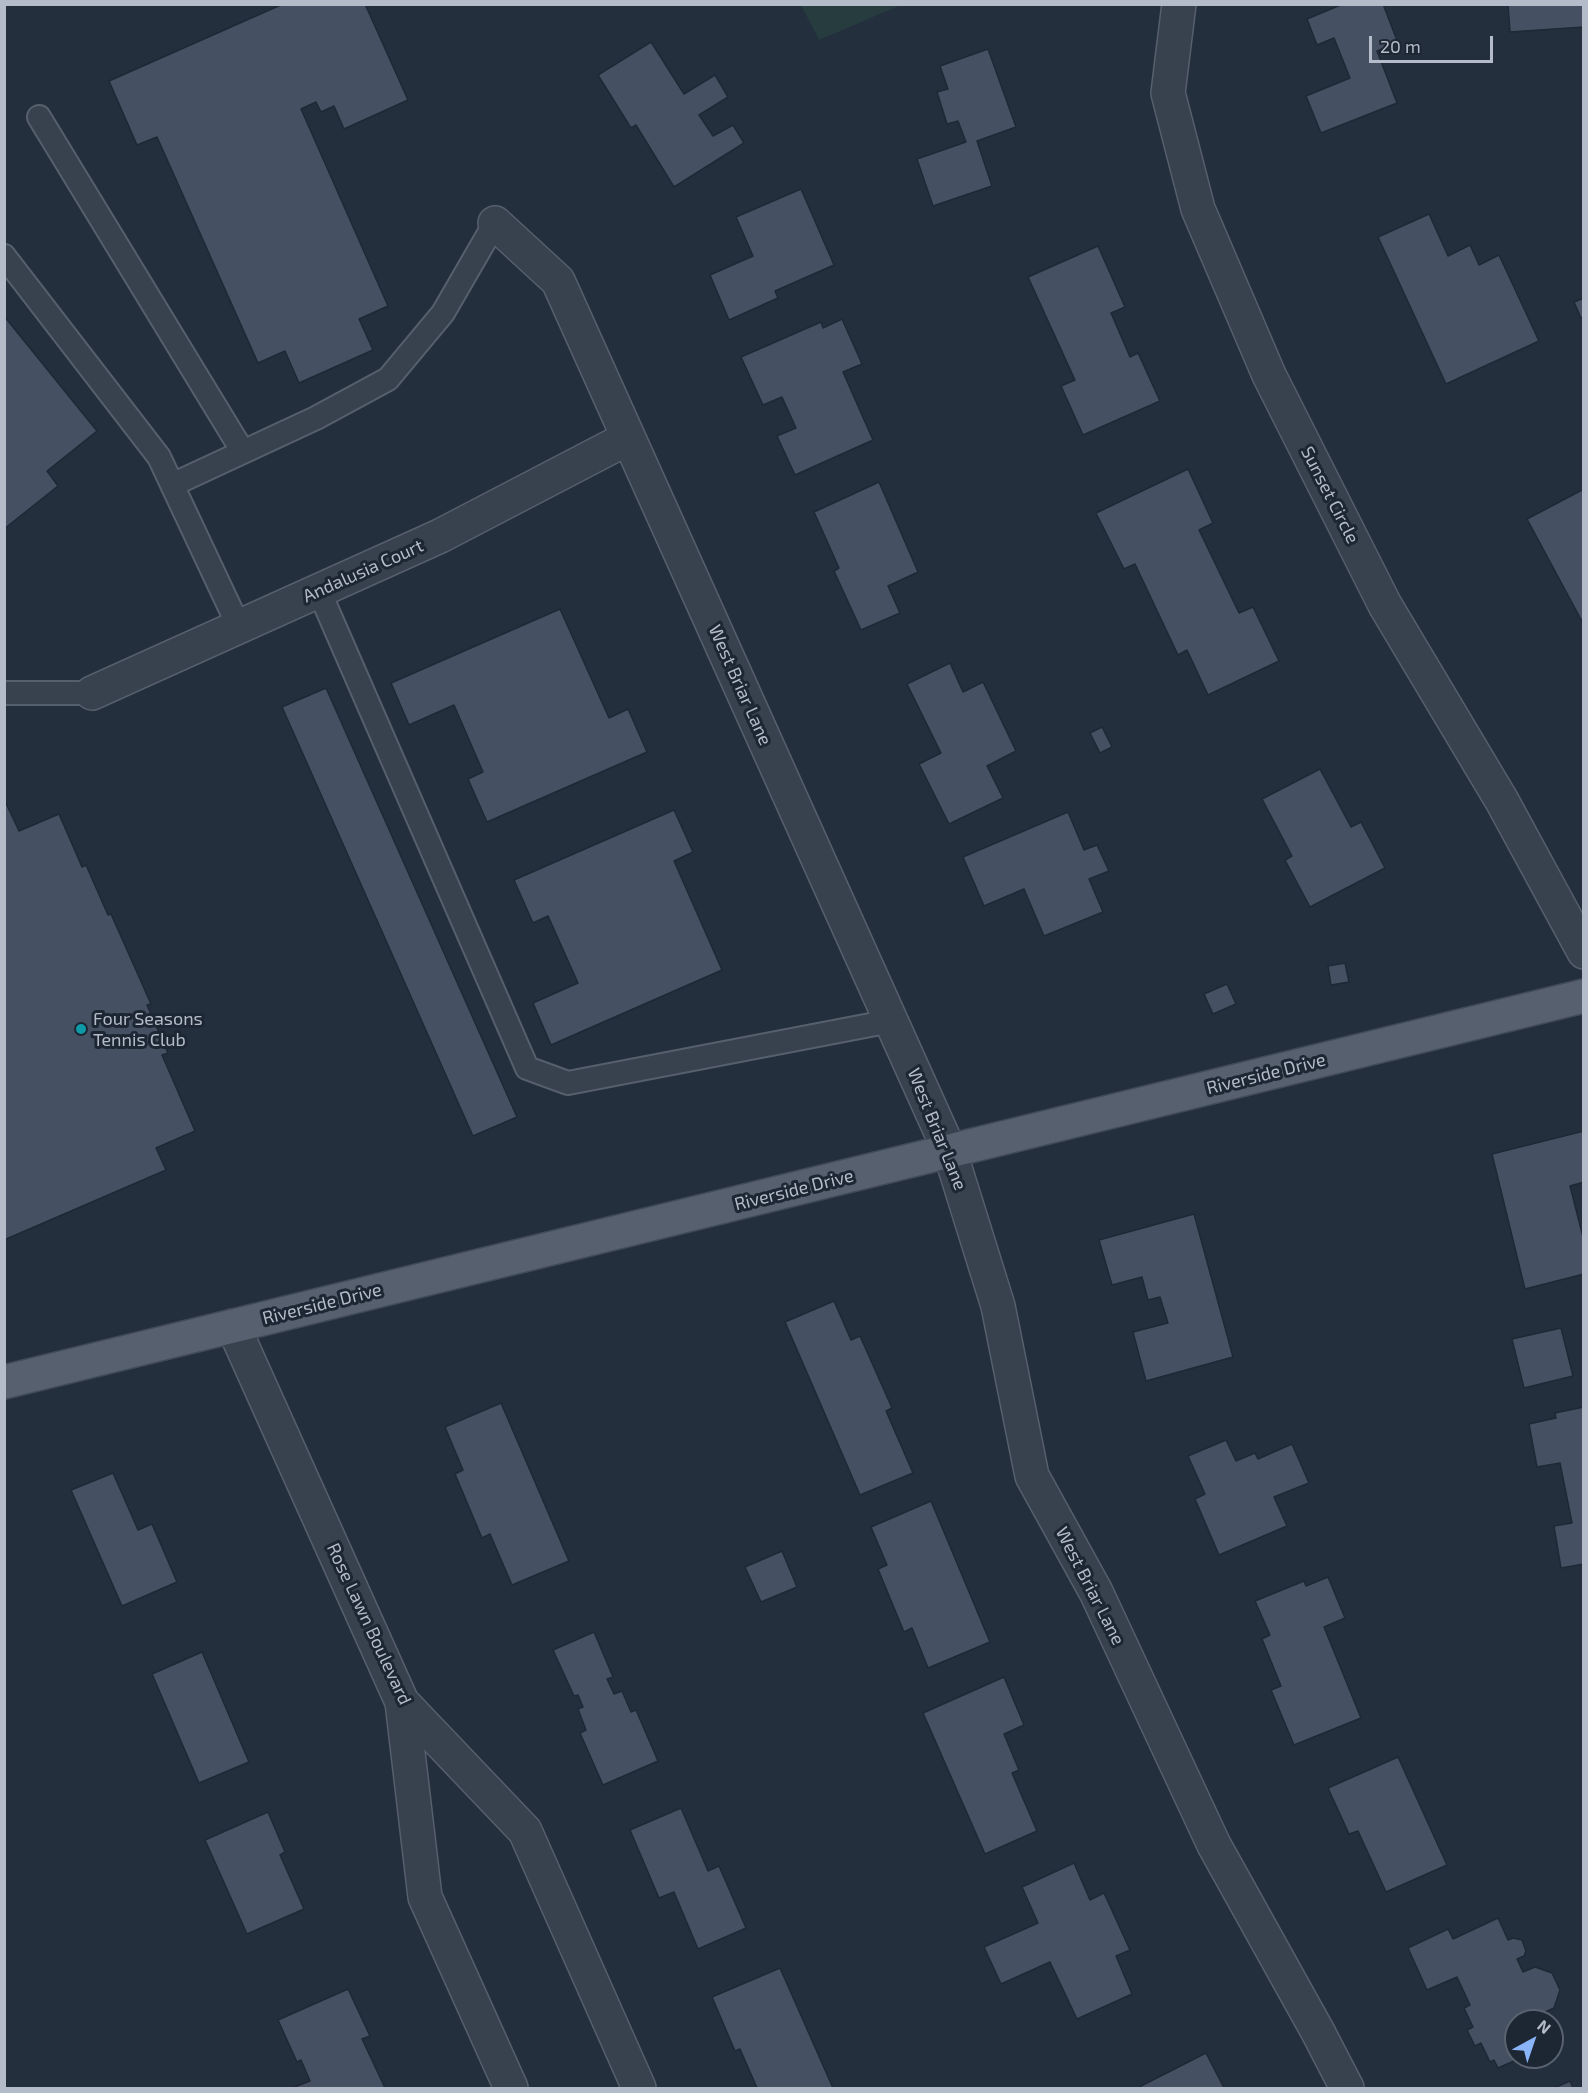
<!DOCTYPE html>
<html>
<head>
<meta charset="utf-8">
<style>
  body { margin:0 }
  #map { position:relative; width:1588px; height:2093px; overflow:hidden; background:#242f3e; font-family:"Exo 2",sans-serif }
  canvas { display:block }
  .frame { position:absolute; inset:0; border:6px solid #b4bcc9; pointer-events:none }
  .north { position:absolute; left:1504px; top:2009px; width:60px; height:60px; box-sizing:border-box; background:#1d2633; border:2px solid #59626f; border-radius:50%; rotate:40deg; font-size:16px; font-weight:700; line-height:24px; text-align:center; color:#b4bcc9 }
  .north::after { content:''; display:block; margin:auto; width:21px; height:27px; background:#8ab4f8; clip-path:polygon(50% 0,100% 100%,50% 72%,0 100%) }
  .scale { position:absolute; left:1369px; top:36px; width:124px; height:27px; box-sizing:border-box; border:3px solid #b4bcc9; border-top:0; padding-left:8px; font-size:18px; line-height:21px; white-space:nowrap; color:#b4bcc9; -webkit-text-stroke:4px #1d2633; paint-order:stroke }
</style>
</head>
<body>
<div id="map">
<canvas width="1588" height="2093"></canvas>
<div class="frame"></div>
<div class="north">N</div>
<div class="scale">20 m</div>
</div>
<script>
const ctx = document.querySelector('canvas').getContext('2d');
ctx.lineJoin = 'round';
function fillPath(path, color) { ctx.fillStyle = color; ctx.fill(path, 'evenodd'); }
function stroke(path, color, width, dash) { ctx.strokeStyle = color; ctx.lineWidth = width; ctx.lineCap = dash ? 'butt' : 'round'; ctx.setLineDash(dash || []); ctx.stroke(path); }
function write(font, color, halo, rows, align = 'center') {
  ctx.font = font + ' "Exo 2",sans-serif'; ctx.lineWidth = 6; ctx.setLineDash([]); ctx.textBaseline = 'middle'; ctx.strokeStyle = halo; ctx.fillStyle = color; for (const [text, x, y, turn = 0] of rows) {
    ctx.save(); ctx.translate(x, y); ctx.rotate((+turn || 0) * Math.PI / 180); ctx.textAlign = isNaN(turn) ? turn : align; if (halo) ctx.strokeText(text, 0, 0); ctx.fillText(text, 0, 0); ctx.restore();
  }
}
const green = new Path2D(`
  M 801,5 L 901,5 L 819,40 Z`);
const building = new Path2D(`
  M 283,4 L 365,4 L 408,100 L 344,129 L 334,106 L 321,112 L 316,102 L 301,109 L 388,306 L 359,319 L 373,350 L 299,383 L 285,351 L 258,363 L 157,137 L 137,145 L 109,81 Z
  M 1343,4 L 1383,4 L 1398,43 L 1377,51 L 1397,103 L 1321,133 L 1306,96 L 1350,78 L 1334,38 L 1317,45 L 1307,19 Z
  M 1508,4 L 1584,4 L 1584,27 L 1510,32 Z
  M 651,42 L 684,94 L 715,75 L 728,97 L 699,115 L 713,136 L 733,125 L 744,143 L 674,187 L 636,125 L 631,128 L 598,75 Z
  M 988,49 L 1016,127 L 977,141 L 992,186 L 933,206 L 917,159 L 966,142 L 958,121 L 947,124 L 937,92 L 948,89 L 940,66 Z
  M 801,189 L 834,265 L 775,291 L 778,298 L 729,320 L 710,275 L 753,256 L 736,217 Z
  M 1429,214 L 1448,256 L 1470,245 L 1479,265 L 1499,255 L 1539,341 L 1446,384 L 1378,237 Z
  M 1098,246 L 1125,307 L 1111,313 L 1130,357 L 1138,353 L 1160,401 L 1083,435 L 1061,386 L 1075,380 L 1028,277 Z
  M 1584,298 L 1584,317 L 1581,318 L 1574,302 Z
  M 4,316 L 97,431 L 47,471 L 58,486 L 4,529 Z
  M 842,319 L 862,364 L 843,372 L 873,440 L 795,475 L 777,436 L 796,428 L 782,397 L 763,405 L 741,357 L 821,322 L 823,328 Z
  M 1188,469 L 1213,523 L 1199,530 L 1239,613 L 1253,607 L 1279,661 L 1208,695 L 1187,650 L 1178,655 L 1135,564 L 1124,569 L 1096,513 Z
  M 879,482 L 918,572 L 888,586 L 900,613 L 861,630 L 834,571 L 839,568 L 814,512 Z
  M 1584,489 L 1584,625 L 1527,519 Z
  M 560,609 L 609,718 L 628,709 L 647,752 L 487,822 L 468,779 L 483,772 L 454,705 L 409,725 L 391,683 Z
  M 950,663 L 963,692 L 983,682 L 1016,751 L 987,766 L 1003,798 L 949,824 L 919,764 L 941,753 L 907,684 Z
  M 326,688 L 517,1117 L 473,1136 L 282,707 Z
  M 1102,727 L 1112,747 L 1100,753 L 1090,733 Z
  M 1320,769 L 1351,827 L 1361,822 L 1385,868 L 1310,907 L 1285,860 L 1292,856 L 1262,799 Z
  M 4,799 L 19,831 L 59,814 L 82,867 L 86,865 L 108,915 L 111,914 L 151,1004 L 147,1005 L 168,1053 L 162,1055 L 195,1131 L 156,1148 L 166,1170 L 4,1240 Z
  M 674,810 L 693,852 L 674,861 L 722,970 L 551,1045 L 533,1003 L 578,983 L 548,916 L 533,923 L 514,880 Z
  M 1068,812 L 1084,850 L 1097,845 L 1109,871 L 1089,879 L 1103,912 L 1044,936 L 1024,889 L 984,906 L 963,857 Z
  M 1345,963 L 1349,982 L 1331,985 L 1328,966 Z
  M 1227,984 L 1236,1004 L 1213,1014 L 1204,994 Z
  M 1584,1131 L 1584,1182 L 1570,1186 L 1584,1241 L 1584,1274 L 1525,1289 L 1492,1154 Z
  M 1194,1214 L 1233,1357 L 1146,1381 L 1133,1332 L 1168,1323 L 1160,1297 L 1148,1300 L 1142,1277 L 1112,1285 L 1099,1240 Z
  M 834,1301 L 851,1340 L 860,1336 L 892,1408 L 886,1411 L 913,1473 L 860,1495 L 785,1322 Z
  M 1561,1328 L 1573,1376 L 1524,1388 L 1512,1339 Z
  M 501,1403 L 569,1561 L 512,1585 L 490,1534 L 482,1538 L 455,1474 L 463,1470 L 445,1427 Z
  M 1584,1407 L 1584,1564 L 1561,1568 L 1554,1526 L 1572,1523 L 1560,1463 L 1537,1467 L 1529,1424 L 1556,1418 L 1555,1413 Z
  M 1226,1440 L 1236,1461 L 1255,1453 L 1258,1459 L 1292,1444 L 1309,1483 L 1274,1497 L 1287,1526 L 1219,1555 L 1195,1499 L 1205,1494 L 1188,1456 Z
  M 113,1473 L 138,1530 L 152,1524 L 177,1582 L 122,1606 L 71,1490 Z
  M 931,1501 L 990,1642 L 928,1668 L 912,1628 L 904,1632 L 878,1569 L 887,1565 L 871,1527 Z
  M 782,1551 L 797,1587 L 761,1602 L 745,1567 Z
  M 1328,1577 L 1345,1618 L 1324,1627 L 1361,1718 L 1294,1745 L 1271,1690 L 1281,1686 L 1262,1639 L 1270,1635 L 1255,1601 L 1304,1581 L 1306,1586 Z
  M 594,1632 L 613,1677 L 607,1679 L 614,1694 L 622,1691 L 631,1712 L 636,1710 L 658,1761 L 603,1785 L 580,1733 L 586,1730 L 578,1709 L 583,1707 L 578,1695 L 574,1696 L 553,1650 Z
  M 202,1652 L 249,1762 L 199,1783 L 152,1674 Z
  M 1004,1677 L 1024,1725 L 1004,1734 L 1019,1770 L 1012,1773 L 1037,1831 L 985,1854 L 923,1713 Z
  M 1398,1757 L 1447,1865 L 1386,1892 L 1358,1831 L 1349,1834 L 1328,1788 Z
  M 681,1808 L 708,1871 L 719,1866 L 746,1928 L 698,1949 L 674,1892 L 659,1898 L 630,1830 Z
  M 268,1812 L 285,1852 L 280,1855 L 304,1909 L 247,1934 L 205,1840 Z
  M 1074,1863 L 1090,1900 L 1104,1893 L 1130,1950 L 1116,1956 L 1132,1994 L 1077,2019 L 1050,1962 L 1001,1984 L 984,1947 L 1038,1923 L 1022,1887 Z
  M 1498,1918 L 1508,1940 L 1513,1938 L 1522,1940 L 1526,1951 L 1524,1956 L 1517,1959 L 1523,1972 L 1535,1967 L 1552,1973 L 1560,1990 L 1554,2008 L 1541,2014 L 1545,2021 L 1516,2021 L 1516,2057 L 1523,2057 L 1498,2068 L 1494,2060 L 1490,2062 L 1481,2043 L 1475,2046 L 1467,2030 L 1473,2027 L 1464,2008 L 1470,2005 L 1457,1977 L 1427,1990 L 1408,1948 L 1448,1929 L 1453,1939 Z
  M 780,1968 L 833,2088 L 757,2088 L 740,2049 L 735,2051 L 712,1997 Z
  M 348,1989 L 370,2036 L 362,2039 L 385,2088 L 292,2088 L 310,2081 L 301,2060 L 297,2062 L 278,2020 Z
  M 1206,2053 L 1224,2088 L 1142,2088 L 1141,2086 Z
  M 1570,2081 L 1573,2088 L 1554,2088 Z`);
const service = new Path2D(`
  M 39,117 L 243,452
  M 4,256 L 159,457 L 239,627
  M 172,485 L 316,418 L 388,379 L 443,313 L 495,223
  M 319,591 L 527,1068 L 568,1083 L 891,1021
  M 4,693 L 92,693`);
const minor = new Path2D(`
  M 1179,4 L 1168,93 L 1198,209 L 1269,375 L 1385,605 L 1502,801 L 1584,952
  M 495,223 L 558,281 L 950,1152 L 998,1306 L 1032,1476 L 1096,1592 L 1214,1845 L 1318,2032 L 1347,2088
  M 92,693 L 440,536 L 628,438
  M 233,1326 L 402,1702 L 525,1831 L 639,2088
  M 402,1702 L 425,1897 L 511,2088`);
const primary = new Path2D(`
  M 4,1382 L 1584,996`);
const markers = [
  [81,1029,6,"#0f9aa8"]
];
const streetNames = [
  ["Sunset Circle",1330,495,63],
  ["Andalusia Court",363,571,-24],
  ["West Briar Lane",740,685,66],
  ["Riverside Drive",1266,1074,-14],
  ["West Briar Lane",937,1129,68],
  ["Riverside Drive",794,1190,-14],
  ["Riverside Drive",322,1304,-14],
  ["West Briar Lane",1090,1586,63],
  ["Rose Lawn Boulevard",369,1624,65]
];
const poiNames = [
  ["Four Seasons",93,1019],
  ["Tennis Club",93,1040]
];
fillPath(green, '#263c3f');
fillPath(building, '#455162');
stroke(building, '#1f2835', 1.5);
stroke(service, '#565f6c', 26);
stroke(minor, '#565f6c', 36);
stroke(primary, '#414a57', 36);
stroke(service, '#38414e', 22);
stroke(minor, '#38414e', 33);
stroke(primary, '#56606e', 33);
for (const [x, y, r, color] of markers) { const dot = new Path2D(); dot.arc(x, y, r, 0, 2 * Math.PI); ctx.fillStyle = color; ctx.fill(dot); stroke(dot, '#1d2633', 2); }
write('18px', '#b4bcc9', '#1d2633', streetNames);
write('18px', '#b4bcc9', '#1d2633', poiNames, 'left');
</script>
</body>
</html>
